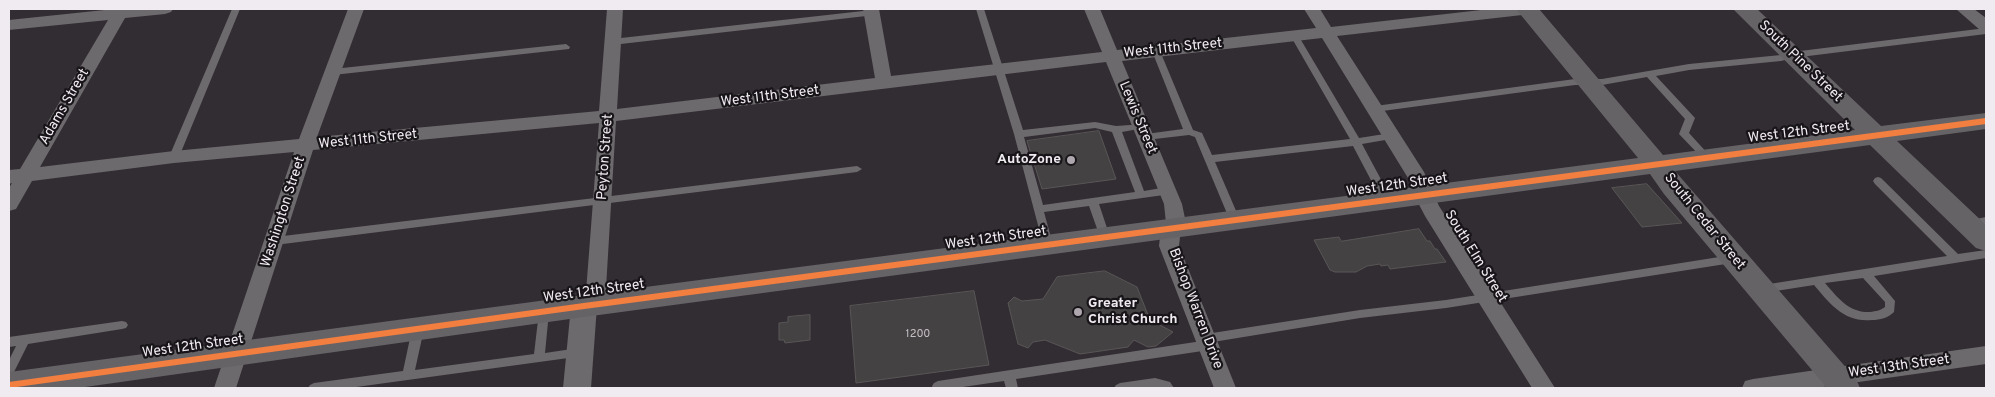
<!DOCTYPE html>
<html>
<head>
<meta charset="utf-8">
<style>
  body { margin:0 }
  #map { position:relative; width:1995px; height:397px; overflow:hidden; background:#322d33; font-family:Overpass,sans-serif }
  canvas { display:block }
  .frame { position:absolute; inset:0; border:10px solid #f0eaf1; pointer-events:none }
</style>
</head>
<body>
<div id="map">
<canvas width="1995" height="397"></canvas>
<div class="frame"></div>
</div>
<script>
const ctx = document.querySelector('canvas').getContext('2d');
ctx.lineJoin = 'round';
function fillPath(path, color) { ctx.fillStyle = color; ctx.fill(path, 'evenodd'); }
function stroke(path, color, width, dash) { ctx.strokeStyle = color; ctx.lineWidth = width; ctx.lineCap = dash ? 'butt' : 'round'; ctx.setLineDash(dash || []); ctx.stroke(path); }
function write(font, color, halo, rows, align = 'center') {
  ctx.font = font + ' Overpass,sans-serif'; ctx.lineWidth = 4.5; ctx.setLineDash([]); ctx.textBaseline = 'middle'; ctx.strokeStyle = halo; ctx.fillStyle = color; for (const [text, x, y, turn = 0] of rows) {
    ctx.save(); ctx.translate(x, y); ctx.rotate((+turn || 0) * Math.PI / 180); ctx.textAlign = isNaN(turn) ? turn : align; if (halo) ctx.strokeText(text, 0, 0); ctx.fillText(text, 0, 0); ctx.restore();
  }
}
const building = new Path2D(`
  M 1099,131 L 1116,179 L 1042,189 L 1027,141 Z
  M 1647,184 L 1682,223 L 1642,227 L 1612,188 Z
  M 1419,229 L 1427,241 L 1430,241 L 1435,249 L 1437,249 L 1446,262 L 1390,269 L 1388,265 L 1381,266 L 1380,264 L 1367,266 L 1356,272 L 1335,272 L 1330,270 L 1314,240 L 1339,237 L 1341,241 Z
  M 1105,271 L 1137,287 L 1150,320 L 1173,332 L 1156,346 L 1148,347 L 1134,340 L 1128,347 L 1080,354 L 1045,340 L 1033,342 L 1028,348 L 1018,344 L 1008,303 L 1014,297 L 1022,301 L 1043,299 L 1057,277 Z
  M 974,291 L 989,365 L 856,383 L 850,306 Z
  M 810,315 L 810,340 L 785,343 L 784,340 L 779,340 L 779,323 L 788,322 L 788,317 Z`);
const service = new Path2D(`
  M 232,9 L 240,9 L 179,157 L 174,160 L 171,159 L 169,157 Z
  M 976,9 L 984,9 L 1023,130 L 1095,122 L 1116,126 L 1144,124 L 1146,126 L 1144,128 L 1122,132 L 1144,191 L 1167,187 L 1171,188 L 1172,191 L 1171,194 L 1099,204 L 1110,237 L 1109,240 L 1101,240 L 1100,237 L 1089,206 L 1044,212 L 1053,245 L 1052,248 L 1044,248 L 1014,134 ZM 1095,128 L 1112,132 L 1135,192 L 1043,205 L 1024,137 Z
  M 872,10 L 876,13 L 875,15 L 612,45 L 608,42 L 612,39 Z
  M 1986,28 L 1986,34 L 1792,58 L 1781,61 L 1689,70 L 1656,76 L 1695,118 L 1689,133 L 1709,155 L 1711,157 L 1709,159 L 1703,159 L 1679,134 L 1685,119 L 1647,77 L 1602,85 L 1575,85 L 1375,112 L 1370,109 L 1375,106 L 1575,79 L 1602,79 L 1689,64 L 1781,55 L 1792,52 Z
  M 1294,32 L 1298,35 L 1359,138 L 1391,133 L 1396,136 L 1391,139 L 1362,144 L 1392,200 L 1391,203 L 1383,203 L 1353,146 L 1215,162 L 1240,220 L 1239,223 L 1231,223 L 1195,137 L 1189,135 L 1146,140 L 1141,137 L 1146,134 L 1183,129 L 1152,51 L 1156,48 L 1160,51 L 1193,130 L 1202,133 L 1212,155 L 1350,139 L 1290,35 Z
  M 566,44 L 570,47 L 569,49 L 333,75 L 329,72 L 333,69 Z
  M 857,166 L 862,169 L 857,172 L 275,245 L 271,244 L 270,241 L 271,238 L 275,237 Z
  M 1878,177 L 1881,178 L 1958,254 L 1986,250 L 1986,258 L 1874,276 L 1895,301 L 1894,312 C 1888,318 1880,320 1872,320 C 1845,323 1830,304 1814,285 L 1763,293 L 1759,292 L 1758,289 L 1759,286 L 1763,285 L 1947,256 L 1875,184 L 1873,181 L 1875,178 ZM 1863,278 L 1885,302 L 1885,307 C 1880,311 1876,311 1870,312 C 1849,313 1838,298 1825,283 Z
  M 1986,217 L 1986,225 L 1970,228 L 1966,227 L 1965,224 L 1966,221 Z
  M 1732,255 L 1736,256 L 1737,259 L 1736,262 L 1732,263 L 1446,308 L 1360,318 L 1213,342 L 1215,345 L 1213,348 L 1209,350 L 1016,379 L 1018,388 L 1006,388 L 1004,381 L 956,388 L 933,388 L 932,386 L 934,383 L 938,381 L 1202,341 L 1200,339 L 1202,336 L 1206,334 L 1360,310 L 1446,300 Z
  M 544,308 L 548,309 L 549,312 L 545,353 L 579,348 L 583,350 L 585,353 L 583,356 L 349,388 L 308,388 L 310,385 L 314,383 L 403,371 L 412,329 L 414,326 L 418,324 L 422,326 L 424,329 L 415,370 L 534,354 L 539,312 L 540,309 Z
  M 122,321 L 126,322 L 128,325 L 126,328 L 122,329 L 28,344 L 13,374 L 9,376 L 9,360 L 16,346 L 9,347 L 9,337 Z
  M 1155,378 L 1170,382 L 1174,388 L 1114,388 L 1116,385 L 1120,383 Z`);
const minor = new Path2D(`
  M 114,9 L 173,9 L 171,12 L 165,14 L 125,18 L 40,167 L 174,151 L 299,139 L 348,9 L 364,9 L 317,137 L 599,111 L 607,9 L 623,9 L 617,109 L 875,78 L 863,9 L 879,9 L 891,76 L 1102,52 L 1084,9 L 1100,9 L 1117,50 L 1316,28 L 1304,9 L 1320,9 L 1331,27 L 1490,9 L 1539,9 L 1537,12 L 1531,14 L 1337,36 L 1424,172 L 1439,206 L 1555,388 L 1532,388 L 1425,216 L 1414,195 L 1408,178 L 1322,38 L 1122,61 L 1182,204 L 1186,223 L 1180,237 L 1179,246 L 1236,388 L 1214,388 L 1159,246 L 1160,237 L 1166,223 L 1164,204 L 1106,62 L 616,121 L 605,305 L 602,311 L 595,313 L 588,311 L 585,305 L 599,123 L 313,150 L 236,388 L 214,388 L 294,152 L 174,163 L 32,181 L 16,209 L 9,211 L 9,188 L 12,183 L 9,184 L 9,170 L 20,169 L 108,20 L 9,30 L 9,20 Z
  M 1956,9 L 1974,9 L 1986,18 L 1986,31 L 1980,30 Z
  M 1986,346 L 1986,364 L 1816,388 L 1742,388 L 1745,381 L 1753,379 Z`);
const tertiary = new Path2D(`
  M 584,296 L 593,299 L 597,306 L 591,388 L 563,388 L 571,306 L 575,299 Z`);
const secondary = new Path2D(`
  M 1516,9 L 1539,9 L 1663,155 L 1855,130 L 1733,9 L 1757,9 L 1881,126 L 1986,113 L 1986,129 L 1897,141 L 1986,225 L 1986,251 L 1976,248 L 1870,145 L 1675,171 L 1856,379 L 1860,388 L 1827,388 L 1664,194 L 1650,174 L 584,317 L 78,388 L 9,388 L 9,372 L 584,295 L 1638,158 Z`);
const cycleway = new Path2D(`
  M 9,385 L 584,306 L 1986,121`);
const markers = [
  [1071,160,5,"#aea8ae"],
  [1078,312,5,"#aea8ae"]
];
const numberNames = [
  ["1200",918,335]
];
const streetNames = [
  ["West 11th Street",1173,49,-6],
  ["South Pine Street",1800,62,44],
  ["West 11th Street",770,97,-7],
  ["Adams Street",65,107,-60],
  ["Lewis Street",1137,118,67],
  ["West 12th Street",1799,133,-7],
  ["West 11th Street",368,140,-6],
  ["Peyton Street",606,157,-86],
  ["West 12th Street",1397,186,-8],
  ["Washington Street",284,212,-72],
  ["South Cedar Street",1704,222,51],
  ["West 12th Street",996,239,-8],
  ["South Elm Street",1475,257,58],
  ["West 12th Street",594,292,-8],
  ["Bishop Warren Drive",1195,309,69],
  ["West 12th Street",193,347,-8],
  ["West 13th Street",1899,367,-8]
];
const poiNames = [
  ["AutoZone",1061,160],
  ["Greater",1088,304,"left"],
  ["Christ Church",1088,320,"left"]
];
fillPath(building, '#454243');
stroke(building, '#595656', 1);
fillPath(service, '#6d6a6d');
fillPath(minor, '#6d6a6d');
fillPath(tertiary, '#6d6a6d');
fillPath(secondary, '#666367');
stroke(cycleway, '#f27e40', 6);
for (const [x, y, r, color] of markers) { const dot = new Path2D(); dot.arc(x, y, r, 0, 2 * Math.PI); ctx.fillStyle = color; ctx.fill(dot); stroke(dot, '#181519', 2); }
write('11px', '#c5c0c6', null, numberNames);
write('14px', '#f0eaf1', '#181519', streetNames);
write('bold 14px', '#f0eaf1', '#181519', poiNames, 'right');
</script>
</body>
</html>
